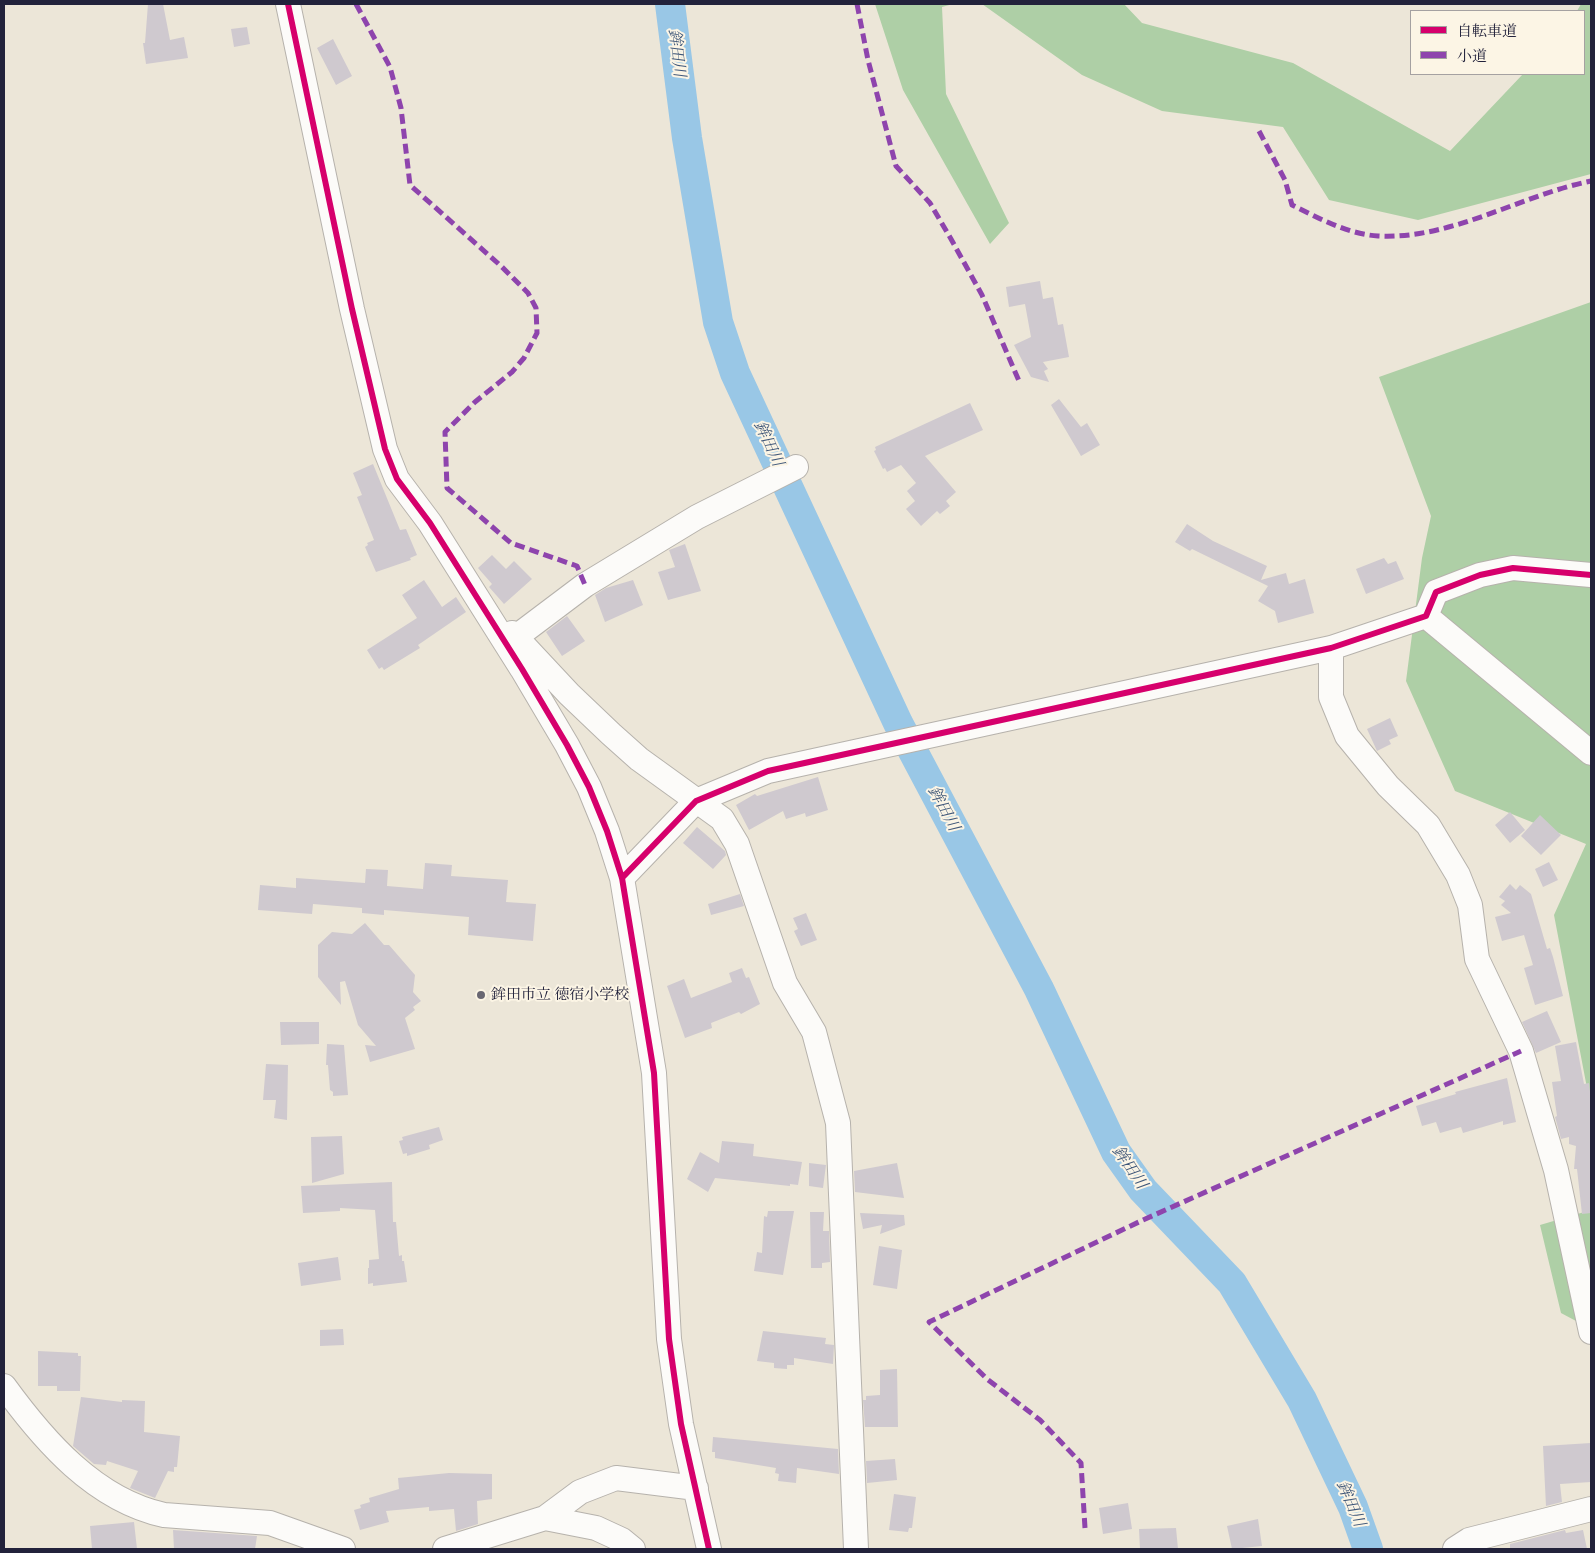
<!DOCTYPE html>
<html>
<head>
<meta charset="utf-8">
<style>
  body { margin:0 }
  #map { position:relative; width:1595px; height:1553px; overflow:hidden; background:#ece6d8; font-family:"IM FELL Great Primer","Noto Serif JP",serif }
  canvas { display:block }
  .frame { position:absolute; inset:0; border:5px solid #22223b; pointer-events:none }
  .legend { position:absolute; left:1410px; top:10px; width:175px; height:65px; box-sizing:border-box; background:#fcf5e5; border:1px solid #a5a1a1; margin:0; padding:6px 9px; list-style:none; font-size:15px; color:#22223b }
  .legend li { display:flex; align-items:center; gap:10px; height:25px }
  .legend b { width:25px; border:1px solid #a5a1a1 }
</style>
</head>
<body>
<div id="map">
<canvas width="1595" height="1553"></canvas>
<div class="frame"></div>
<ul class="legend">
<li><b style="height:6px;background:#d6006c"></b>自転車道</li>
<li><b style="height:6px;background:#8e44ad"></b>小道</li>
</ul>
</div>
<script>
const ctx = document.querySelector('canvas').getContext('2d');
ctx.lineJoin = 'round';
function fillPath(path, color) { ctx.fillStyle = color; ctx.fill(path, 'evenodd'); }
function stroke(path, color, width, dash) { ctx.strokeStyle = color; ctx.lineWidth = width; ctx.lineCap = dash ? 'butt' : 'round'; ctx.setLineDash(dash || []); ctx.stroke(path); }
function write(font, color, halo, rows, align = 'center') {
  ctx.font = font + ' "IM FELL Great Primer","Noto Serif JP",serif'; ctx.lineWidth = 4; ctx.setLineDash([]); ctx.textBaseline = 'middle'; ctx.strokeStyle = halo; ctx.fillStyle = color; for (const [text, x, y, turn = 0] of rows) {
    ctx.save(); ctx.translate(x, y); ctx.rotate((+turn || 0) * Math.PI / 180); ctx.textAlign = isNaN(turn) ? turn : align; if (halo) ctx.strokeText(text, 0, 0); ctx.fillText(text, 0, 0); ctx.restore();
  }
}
const forest = new Path2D(`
  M 875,4 L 953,4 L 942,7 L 946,94 L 1009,223 L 990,244 L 903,90 Z
  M 982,4 L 1124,4 L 1142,23 L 1293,63 L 1450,151 L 1523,74 L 1584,74 L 1584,11 L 1577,11 L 1581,4 L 1591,4 L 1591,174 L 1418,220 L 1329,200 L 1283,127 L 1162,111 L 1082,75 Z
  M 1591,302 L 1591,1109 L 1554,915 L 1586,844 L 1455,791 L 1406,681 L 1422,558 L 1431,516 L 1379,377 Z
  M 1591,1210 L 1591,1329 L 1561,1313 L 1540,1225 Z`);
const river = new Path2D(`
  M 670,4 L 687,138 L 718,322 L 735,373 L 898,723 L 1039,989 L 1116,1152 L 1143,1190 L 1232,1283 L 1302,1400 L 1353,1507 L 1368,1549`);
const building = new Path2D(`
  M 148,4 L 163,4 L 170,40 L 184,37 L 188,58 L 146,64 L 143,43 L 145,43 Z
  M 247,27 L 250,44 L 234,47 L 231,29 Z
  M 333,39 L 352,76 L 336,85 L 317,48 Z
  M 1040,281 L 1043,299 L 1053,297 L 1058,325 L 1063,324 L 1069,357 L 1043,362 L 1048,369 L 1044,371 L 1049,382 L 1031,377 L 1014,345 L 1031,337 L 1025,304 L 1009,307 L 1006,287 Z
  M 1059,399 L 1081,427 L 1087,423 L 1100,445 L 1081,456 L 1051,405 Z
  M 970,403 L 983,430 L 925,456 L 956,492 L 946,501 L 950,506 L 940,514 L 937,511 L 921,526 L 906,509 L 915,501 L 907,491 L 916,483 L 901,465 L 887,472 L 885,468 L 883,469 L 874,451 L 876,450 L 875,447 Z
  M 373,464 L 400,530 L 406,529 L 417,555 L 410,558 L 411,560 L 376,572 L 365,547 L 368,545 L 367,543 L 374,540 L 357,497 L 362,495 L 353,473 Z
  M 1187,524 L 1213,541 L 1267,566 L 1261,580 L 1286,573 L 1289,584 L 1305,579 L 1314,613 L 1278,623 L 1275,611 L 1258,601 L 1268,586 L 1192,549 L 1190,551 L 1175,542 Z
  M 685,544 L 701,591 L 668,600 L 658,572 L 675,567 L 669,550 Z
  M 492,555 L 506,569 L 514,561 L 532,579 L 504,604 L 489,587 L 492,584 L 478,568 Z
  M 1384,558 L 1388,564 L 1396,561 L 1404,579 L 1366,594 L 1356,569 Z
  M 424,580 L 442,607 L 456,597 L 466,612 L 418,645 L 420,648 L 384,670 L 382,667 L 379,669 L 367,650 L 417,618 L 402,595 Z
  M 633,580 L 643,605 L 605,622 L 595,595 L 606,588 Z
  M 567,616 L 585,641 L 562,656 L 546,632 Z
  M 1390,718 L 1398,736 L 1389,740 L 1391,744 L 1377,751 L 1367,729 Z
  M 818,777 L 828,810 L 806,817 L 805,813 L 786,819 L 783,811 L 749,830 L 736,805 L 755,794 L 757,796 Z
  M 1510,812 L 1525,830 L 1510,843 L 1495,825 Z
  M 1540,815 L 1561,835 L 1541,855 L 1521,836 Z
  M 697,827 L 725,851 L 726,855 L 713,869 L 683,843 Z
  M 1549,862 L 1558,880 L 1543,887 L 1535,869 Z
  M 425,863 L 452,865 L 451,876 L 508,880 L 506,902 L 536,904 L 533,941 L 468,935 L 469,917 L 384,910 L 384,915 L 362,913 L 362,908 L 313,904 L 312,914 L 258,910 L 260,885 L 296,888 L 296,878 L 365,883 L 366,869 L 388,870 L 387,886 L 423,889 Z
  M 1510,884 L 1516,890 L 1520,885 L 1531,894 L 1547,949 L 1550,948 L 1553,957 L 1563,996 L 1535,1005 L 1524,968 L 1533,965 L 1524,935 L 1502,941 L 1495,917 L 1511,913 L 1501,905 L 1505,901 L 1499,897 Z
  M 740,894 L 744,906 L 711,915 L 708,904 Z
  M 806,913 L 817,940 L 801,946 L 794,931 L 798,929 L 793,918 Z
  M 365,923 L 384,945 L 389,945 L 415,975 L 413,992 L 421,1001 L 413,1007 L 415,1010 L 405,1018 L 415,1049 L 370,1062 L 365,1045 L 376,1046 L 358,1025 L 345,981 L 340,982 L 341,1005 L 318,977 L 318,945 L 332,932 L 352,934 Z
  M 742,968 L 746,978 L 749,977 L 760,1004 L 741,1014 L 739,1012 L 711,1023 L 712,1028 L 685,1038 L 667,986 L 684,979 L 691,998 L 732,982 L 729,973 Z
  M 1547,1011 L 1561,1042 L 1536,1053 L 1522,1022 Z
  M 280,1022 L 319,1022 L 319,1044 L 281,1045 Z
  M 1576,1042 L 1584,1084 L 1589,1083 L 1591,1100 L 1591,1213 L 1582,1214 L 1577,1169 L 1574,1169 L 1576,1146 L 1569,1144 L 1569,1137 L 1561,1139 L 1555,1117 L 1557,1116 L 1552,1082 L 1561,1081 L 1555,1046 Z
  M 327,1044 L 344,1045 L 348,1095 L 333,1096 L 333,1092 L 330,1090 L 328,1065 L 326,1065 Z
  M 266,1064 L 288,1065 L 287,1120 L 274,1118 L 276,1100 L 263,1100 Z
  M 1507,1078 L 1516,1122 L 1503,1125 L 1503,1121 L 1463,1133 L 1461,1127 L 1440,1133 L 1436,1122 L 1422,1126 L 1416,1106 L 1456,1094 L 1455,1092 Z
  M 439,1127 L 443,1140 L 429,1145 L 430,1149 L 407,1156 L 407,1153 L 403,1154 L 399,1141 L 403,1140 L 402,1137 Z
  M 342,1136 L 344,1174 L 312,1183 L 311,1137 Z
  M 722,1141 L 754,1144 L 753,1156 L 802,1162 L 798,1185 L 790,1184 L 790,1186 L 715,1178 L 708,1192 L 687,1179 L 700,1152 L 719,1163 Z
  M 809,1163 L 826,1165 L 823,1188 L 809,1186 Z
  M 897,1163 L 904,1198 L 855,1192 L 854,1171 Z
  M 392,1182 L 393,1222 L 396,1222 L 399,1256 L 402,1255 L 402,1261 L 404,1261 L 407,1282 L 373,1286 L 373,1283 L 368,1284 L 368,1268 L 369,1268 L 369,1260 L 379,1259 L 375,1210 L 340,1208 L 340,1211 L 303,1213 L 301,1186 Z
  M 768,1211 L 794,1211 L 783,1275 L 754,1271 L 757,1252 L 762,1253 L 764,1216 L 767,1217 Z
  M 810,1212 L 824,1212 L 823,1231 L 829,1231 L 830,1262 L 822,1263 L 822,1268 L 811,1268 Z
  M 860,1213 L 904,1215 L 905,1225 L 880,1234 L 882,1225 L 863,1229 Z
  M 879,1246 L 902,1250 L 897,1289 L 873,1285 Z
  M 338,1257 L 341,1280 L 301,1286 L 298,1263 Z
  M 343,1329 L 344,1345 L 320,1346 L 320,1330 Z
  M 763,1331 L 826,1338 L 825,1344 L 834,1345 L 833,1364 L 794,1358 L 794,1365 L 787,1365 L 787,1369 L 774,1368 L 774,1363 L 757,1361 Z
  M 38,1351 L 78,1353 L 78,1356 L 81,1356 L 80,1391 L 57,1391 L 57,1386 L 38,1386 Z
  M 897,1369 L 898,1427 L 865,1427 L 863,1400 L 866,1400 L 866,1396 L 880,1395 L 880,1370 Z
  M 81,1397 L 122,1402 L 122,1400 L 145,1401 L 144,1432 L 180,1436 L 177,1467 L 174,1467 L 174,1472 L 168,1471 L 155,1498 L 130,1488 L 138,1471 L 107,1461 L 106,1465 L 94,1464 L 73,1446 Z
  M 713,1437 L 838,1449 L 839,1474 L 797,1468 L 796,1483 L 778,1481 L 779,1474 L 775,1473 L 776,1468 L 715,1458 L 715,1452 L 712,1452 Z
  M 1591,1443 L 1591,1482 L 1560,1484 L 1562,1502 L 1546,1506 L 1543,1446 Z
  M 895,1459 L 897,1480 L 867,1483 L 866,1461 Z
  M 449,1473 L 492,1474 L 492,1499 L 477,1501 L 478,1524 L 456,1531 L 454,1509 L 429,1511 L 429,1507 L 386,1511 L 389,1522 L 360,1530 L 354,1510 L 361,1508 L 360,1505 L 370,1502 L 369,1498 L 399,1489 L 398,1478 Z
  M 894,1494 L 916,1497 L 912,1528 L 909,1528 L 908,1532 L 889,1530 Z
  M 1128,1503 L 1132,1529 L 1103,1534 L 1099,1508 Z
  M 1258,1519 L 1262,1546 L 1232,1549 L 1227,1526 Z
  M 134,1522 L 137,1549 L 92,1549 L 90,1526 Z
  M 1176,1528 L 1178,1549 L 1140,1549 L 1139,1529 Z
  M 173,1530 L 257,1536 L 255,1549 L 174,1549 Z
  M 1565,1530 L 1566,1533 L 1583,1530 L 1587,1549 L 1510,1549 L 1510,1544 Z`);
const minor = new Path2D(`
  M 288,4 L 352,309 L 385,449 L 397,479 L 430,523 L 522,669 L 567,745 L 589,787 L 607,831 L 622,878 L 654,1073 L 669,1339 L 681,1424 L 709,1549
  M 1426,616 L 1591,753
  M 512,633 L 569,694 L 611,734 L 639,759 L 722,819 L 737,844 L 785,983 L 814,1032 L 838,1123 L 856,1549
  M 516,637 L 585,585 L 697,517 L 796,467
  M 1331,648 L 1331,697 L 1347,736 L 1388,786 L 1428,825 L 1458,875 L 1470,905 L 1477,959 L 1521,1051 L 1556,1170 L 1591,1332
  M 622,878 L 696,801 L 768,771 L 1331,648 L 1426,616 L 1436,592 L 1480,575 L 1513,568 L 1591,575
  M 4,1386 C 44,1441 95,1500 164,1515 L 270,1523 L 343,1549
  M 545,1518 L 580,1492 L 616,1478 L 696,1488
  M 445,1549 L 545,1518 L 596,1528 L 622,1540 L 633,1549
  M 1455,1549 L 1469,1540 L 1591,1509`);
const quiet = new Path2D(`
  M 356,4 L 390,67 L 401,108 L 410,185 L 501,266 L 528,293 L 536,308 L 537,333 L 524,358 L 512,372 L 475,402 L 445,432 L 447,488 L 511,543 L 577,566 L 585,585
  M 857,4 L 868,60 L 896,166 L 930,203 L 951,239 L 982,295 L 1019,381
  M 1259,131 L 1285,180 L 1292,205 C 1319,218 1347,234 1378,236 C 1451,240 1521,195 1591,181
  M 1085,1528 L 1081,1463 L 1040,1420 L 987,1379 L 929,1322 L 1143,1220 L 1521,1051`);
const cycleway = new Path2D(`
  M 288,4 L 352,309 L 385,449 L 397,479 L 430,523 L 522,669 L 567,745 L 589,787 L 607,831 L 622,878 L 654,1073 L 669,1339 L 681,1424 L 709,1549
  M 622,878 L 696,801 L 768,771 L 1331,648 L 1426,616 L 1436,592 L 1480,575 L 1513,568 L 1591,575`);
const markers = [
  [481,995,5,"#696772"]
];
const poiNames = [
  ["鉾田市立 徳宿小学校",491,995]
];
const waterNames = [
  ["鉾田川",676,53,83],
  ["鉾田川",768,444,65],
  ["鉾田川",943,809,62],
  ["鉾田川",1129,1168,56],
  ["鉾田川",1350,1504,67]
];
fillPath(forest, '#aecfa6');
stroke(river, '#99c7e6', 30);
fillPath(building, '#cfc9cf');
stroke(minor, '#b6b2ac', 26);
stroke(minor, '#fcfbf9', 24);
stroke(quiet, '#8e44ad', 5, [10, 5]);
stroke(cycleway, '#d6006c', 6);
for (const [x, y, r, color] of markers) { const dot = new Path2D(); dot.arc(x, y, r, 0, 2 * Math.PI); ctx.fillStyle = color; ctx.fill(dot); stroke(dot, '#fcf5e5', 2); }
write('15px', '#22223b', '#fcf5e5', poiNames, 'left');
write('italic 16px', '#3f5779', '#fcf5e5', waterNames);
</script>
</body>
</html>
